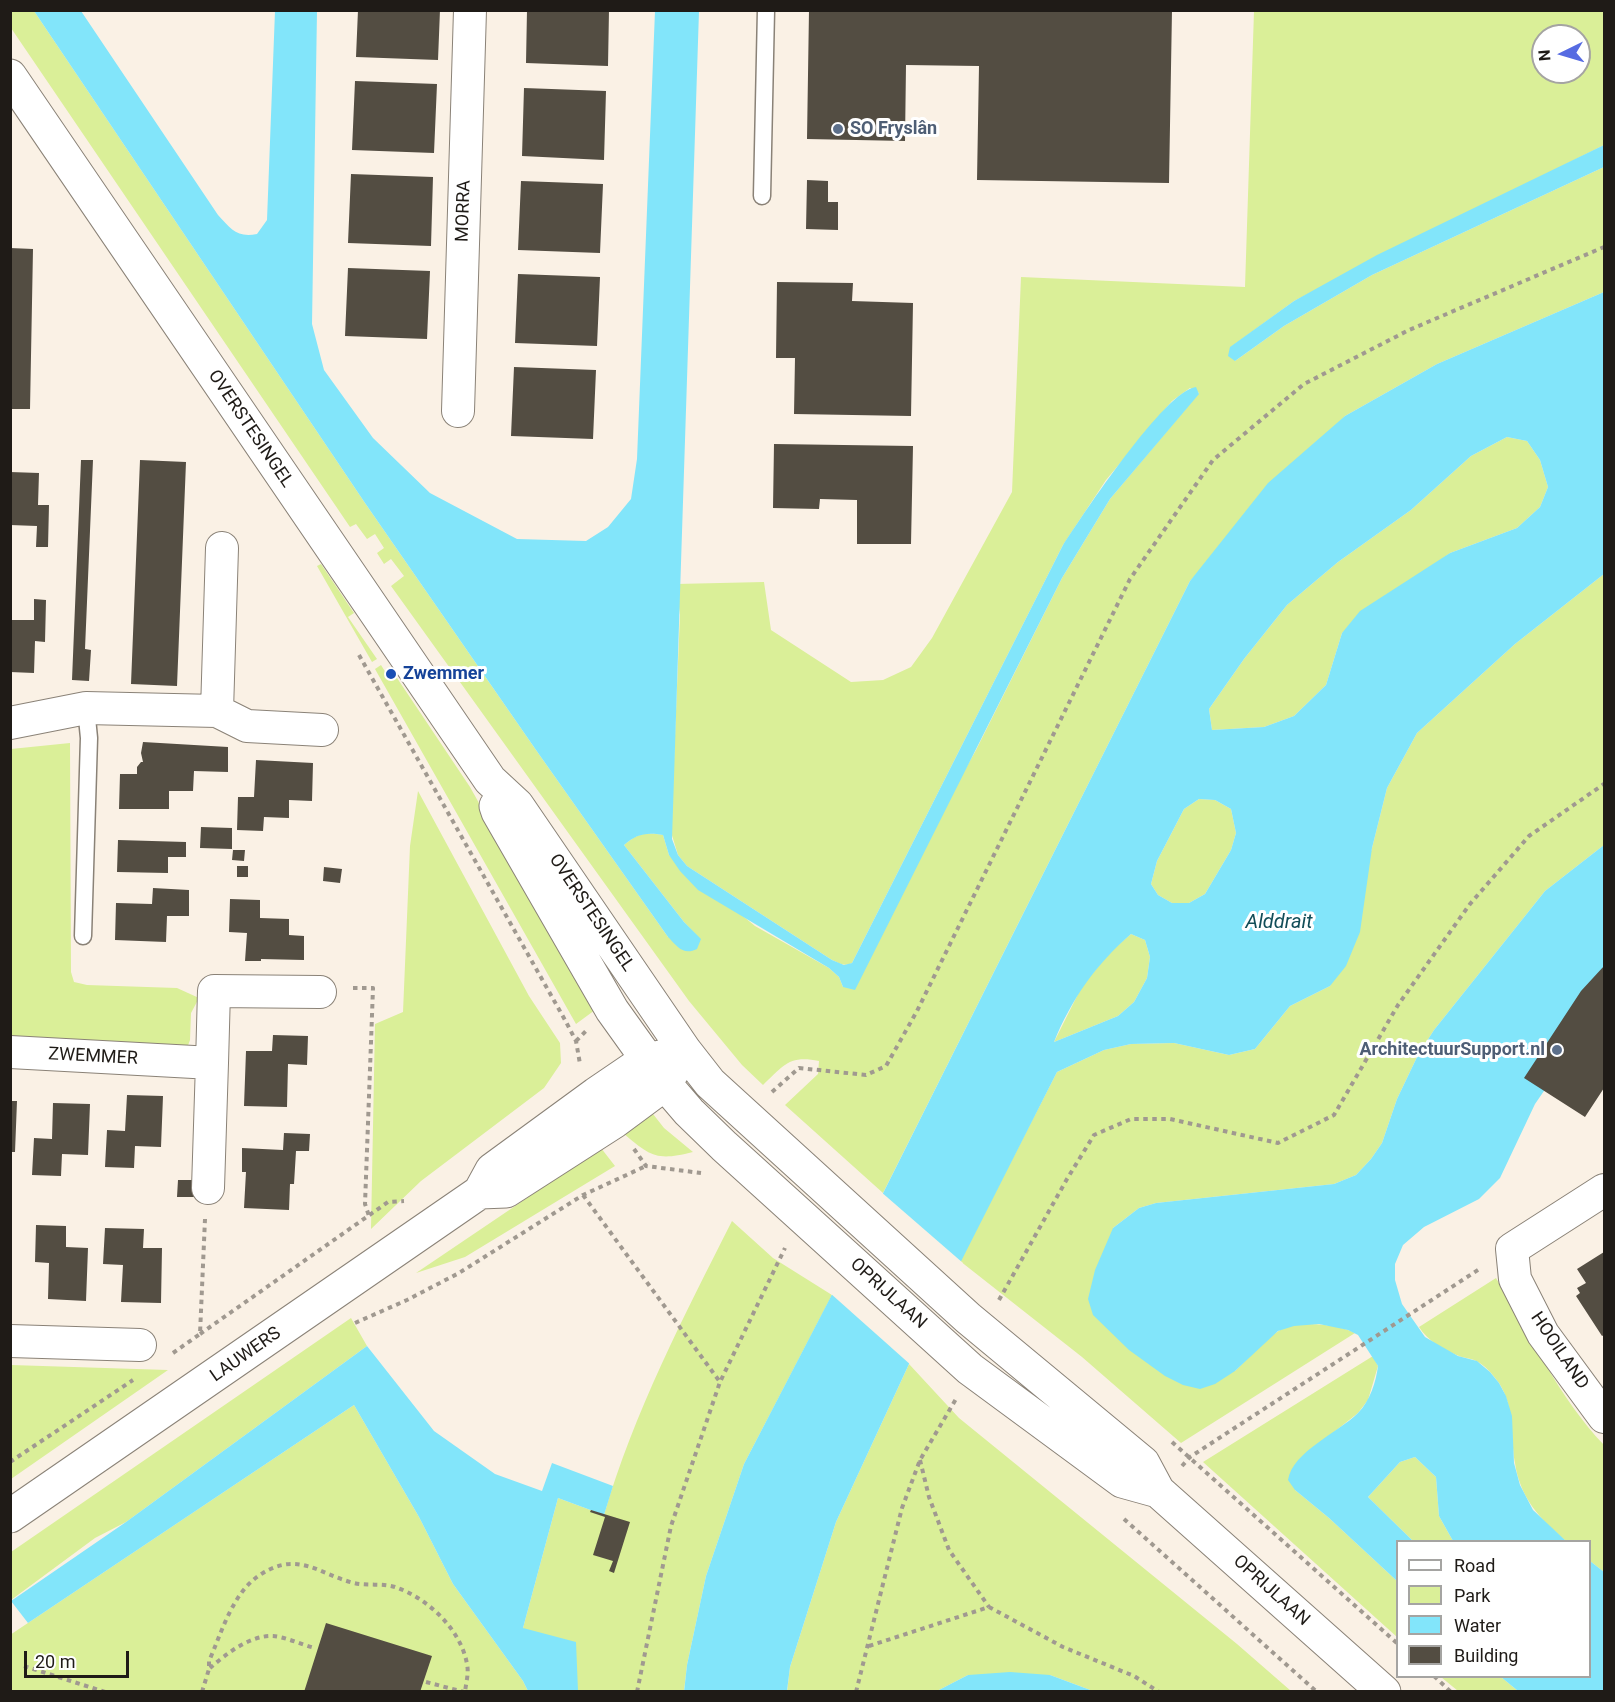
<!DOCTYPE html>
<html>
<head>
<meta charset="utf-8">
<style>
  body { margin:0 }
  #map { position:relative; width:1615px; height:1702px; overflow:hidden; background:#faf1e5; font-family:Roboto,sans-serif }
  canvas { display:block }
  .frame { position:absolute; inset:0; border:12px solid #1f1b17; pointer-events:none }
  .legend { position:absolute; left:1396px; top:1540px; width:195px; height:138px; box-sizing:border-box; background:#fff; border:2px solid #a5a4a2; margin:0; padding:8px 10px; list-style:none; font-size:18px; color:#1f1b17 }
  .legend li { display:flex; align-items:center; gap:12px; height:30px }
  .legend b { width:30px; border:2px solid #a5a4a2 }
  .north { position:absolute; left:1531px; top:24px; width:60px; height:60px; box-sizing:border-box; background:#fff; border:2px solid #a5a4a2; border-radius:50%; rotate:265deg; font-size:16px; font-weight:700; line-height:24px; text-align:center; color:#1f1b17 }
  .north::after { content:''; display:block; margin:auto; width:21px; height:27px; background:#566be2; clip-path:polygon(50% 0,100% 100%,50% 72%,0 100%) }
  .scale { position:absolute; left:24px; top:1651px; width:105px; height:27px; box-sizing:border-box; border:3px solid #1f1b17; border-top:0; padding-left:8px; font-size:18px; line-height:21px; white-space:nowrap; color:#1f1b17; -webkit-text-stroke:4px #fff; paint-order:stroke }
</style>
</head>
<body>
<div id="map">
<canvas width="1615" height="1702"></canvas>
<div class="frame"></div>
<ul class="legend">
<li><b style="height:8px;background:#fff"></b>Road</li>
<li><b style="height:16px;background:#daef98"></b>Park</li>
<li><b style="height:16px;background:#82e5fa"></b>Water</li>
<li><b style="height:16px;background:#534d42"></b>Building</li>
</ul>
<div class="north">N</div>
<div class="scale">20 m</div>
</div>
<script>
const ctx = document.querySelector('canvas').getContext('2d');
ctx.lineJoin = 'round';
function fillPath(path, color) { ctx.fillStyle = color; ctx.fill(path, 'evenodd'); }
function stroke(path, color, width, dash) { ctx.strokeStyle = color; ctx.lineWidth = width; ctx.lineCap = dash ? 'butt' : 'round'; ctx.setLineDash(dash || []); ctx.stroke(path); }
function write(font, color, halo, rows, align = 'center') {
  ctx.font = font + ' Roboto,sans-serif'; ctx.lineWidth = 6; ctx.setLineDash([]); ctx.textBaseline = 'middle'; ctx.strokeStyle = halo; ctx.fillStyle = color; for (const [text, x, y, turn = 0] of rows) {
    ctx.save(); ctx.translate(x, y); ctx.rotate((+turn || 0) * Math.PI / 180); ctx.textAlign = isNaN(turn) ? turn : align; if (halo) ctx.strokeText(text, 0, 0); ctx.fillText(text, 0, 0); ctx.restore();
  }
}
const green = new Path2D(`
  M 10,11 L 34,11 L 365,503 L 536,750 L 668,937 L 700,939 L 684,922 L 624,845 C 639,833 644,832 663,835 L 669,855 L 755,926 L 829,968 L 839,977 L 843,987 L 976,750 L 1062,578 L 1110,499 L 1199,393 L 1190,388 L 1172,401 L 1106,480 L 1063,545 L 852,963 C 844,967 839,963 832,960 L 687,866 L 678,855 L 671,832 L 680,615 L 676,584 L 764,582 L 771,630 L 851,682 L 883,680 L 911,667 L 932,638 L 1012,492 L 1021,277 L 1245,287 L 1254,11 L 1604,11 L 1604,145 L 1294,301 L 1231,347 L 1235,361 L 1284,326 L 1372,275 L 1604,167 L 1604,292 L 1437,364 L 1345,416 L 1190,581 L 883,1193 L 785,1105 L 818,1074 L 819,1061 C 788,1055 784,1066 763,1085 L 742,1065 L 689,1001 L 391,586 L 404,576 L 391,559 L 384,564 L 377,553 L 384,548 L 375,534 L 367,539 L 356,524 L 350,527 L 11,28 ZM 1543,36 L 1579,36 L 1579,72 L 1543,72 Z
  M 1507,437 L 1527,441 L 1540,460 L 1548,487 L 1540,507 L 1517,528 L 1450,553 L 1342,633 L 1326,685 L 1294,716 L 1264,727 L 1212,730 L 1209,709 L 1244,659 L 1287,605 L 1338,562 L 1411,510 L 1471,456 Z
  M 321,564 L 354,613 L 348,617 L 377,659 L 372,662 L 317,566 Z
  M 1604,574 L 1604,845 L 1545,891 L 1434,1030 L 1418,1055 L 1397,1099 L 1382,1143 L 1371,1159 L 1356,1175 L 1334,1184 L 1156,1203 L 1139,1208 L 1113,1228 L 1235,1371 C 1248,1359 1262,1342 1277,1332 C 1295,1319 1336,1324 1355,1333 L 1181,1443 L 1082,1357 L 960,1261 L 1057,1072 L 1104,1050 L 1131,1044 L 1174,1043 L 1229,1055 L 1255,1049 L 1290,1006 L 1330,986 L 1372,848 L 1387,788 L 1417,733 L 1515,644 Z
  M 381,665 L 389,678 L 395,675 L 470,787 L 595,1010 L 576,1024 L 375,669 Z
  M 70,743 L 71,972 L 74,982 L 87,985 L 177,988 L 199,998 L 191,1013 L 190,1040 L 186,1051 L 11,1051 L 11,749 Z
  M 418,791 L 529,996 L 560,1043 L 561,1063 L 544,1088 L 421,1181 L 371,1229 L 375,1024 L 403,1012 L 410,846 Z
  M 1199,799 L 1215,800 L 1231,809 L 1236,833 L 1231,850 L 1205,894 L 1189,903 L 1172,903 L 1158,895 L 1151,884 L 1157,861 L 1184,809 Z
  M 1131,934 L 1145,940 L 1150,957 L 1147,978 L 1134,1002 L 1118,1016 L 1054,1042 L 1082,986 L 1111,951 Z
  M 653,1114 L 664,1128 L 693,1152 C 657,1161 651,1157 623,1133 Z
  M 601,1148 L 615,1166 L 465,1257 L 416,1273 Z
  M 732,1221 L 773,1258 L 832,1295 L 744,1464 L 706,1576 L 687,1665 L 684,1691 L 577,1691 L 523,1628 L 558,1498 L 604,1515 C 634,1412 684,1316 732,1221 Z
  M 1496,1278 C 1529,1334 1560,1399 1604,1445 L 1604,1572 L 1590,1561 L 1590,1542 L 1566,1541 C 1540,1519 1520,1498 1515,1463 C 1510,1435 1515,1408 1499,1383 C 1493,1375 1485,1365 1476,1361 C 1471,1358 1464,1358 1459,1356 C 1443,1350 1428,1341 1419,1327 Z
  M 351,1318 L 367,1346 L 126,1522 L 95,1538 L 11,1600 L 11,1552 Z
  M 1373,1356 L 1378,1366 L 1368,1400 L 1358,1413 L 1309,1452 L 1295,1490 L 1329,1518 L 1397,1581 L 1397,1637 L 1203,1462 Z
  M 909,1364 L 959,1418 L 1237,1644 L 1291,1691 L 1093,1691 L 1050,1675 L 968,1675 L 937,1691 L 787,1692 L 790,1667 L 836,1522 Z
  M 11,1365 L 168,1370 L 11,1479 Z
  M 354,1405 L 419,1517 L 453,1584 L 523,1681 L 528,1691 L 11,1691 L 10,1635 Z
  M 1415,1457 L 1436,1477 L 1439,1516 L 1453,1541 L 1413,1541 L 1368,1497 L 1400,1462 Z
  M 1441,1677 L 1501,1677 L 1518,1691 L 1458,1691 Z`);
const water = new Path2D(`
  M 34,11 L 81,11 L 218,215 C 231,229 237,238 257,234 L 267,220 L 275,11 L 317,11 L 312,324 L 324,370 L 373,438 L 430,493 L 517,539 L 586,541 L 608,527 L 631,499 L 637,459 L 655,11 L 699,11 L 672,839 L 678,855 L 687,866 L 832,960 L 844,965 L 852,963 L 1063,545 C 1082,516 1165,390 1196,387 L 1199,394 L 1110,499 L 1062,578 L 855,990 L 843,987 L 839,977 L 829,968 L 698,890 L 680,871 L 669,855 L 663,835 C 646,832 637,834 624,845 L 684,922 L 701,939 L 697,949 C 683,956 677,946 668,937 L 536,750 L 365,503 Z
  M 1604,145 L 1604,167 L 1372,275 L 1284,326 L 1235,361 L 1228,356 L 1230,347 L 1294,301 L 1377,255 Z
  M 1604,292 L 1604,574 L 1515,644 L 1417,733 L 1387,788 L 1372,848 L 1360,932 L 1346,966 L 1330,986 L 1290,1006 L 1255,1049 L 1229,1055 L 1174,1043 L 1131,1044 L 1104,1050 L 1057,1072 L 909,1364 L 836,1522 L 790,1667 L 787,1691 L 684,1692 L 687,1665 L 706,1576 L 744,1464 L 840,1279 L 1190,581 L 1268,483 L 1345,416 L 1437,364 ZM 1507,437 L 1527,441 L 1540,460 L 1548,487 L 1540,507 L 1517,528 L 1450,553 L 1360,611 L 1342,633 L 1326,685 L 1294,716 L 1264,727 L 1212,730 L 1209,709 L 1244,659 L 1287,605 L 1338,562 L 1411,510 L 1471,456 ZM 1199,799 L 1215,800 L 1231,809 L 1236,833 L 1231,850 L 1205,894 L 1189,903 L 1172,903 L 1158,895 L 1151,884 L 1157,861 L 1184,809 ZM 1131,934 L 1145,940 L 1150,957 L 1147,978 L 1134,1002 L 1118,1016 L 1054,1042 C 1071,1000 1096,964 1131,934 Z
  M 1604,845 L 1604,1004 L 1535,1104 L 1500,1178 L 1479,1199 L 1424,1227 L 1403,1245 L 1395,1264 L 1395,1280 L 1402,1304 L 1425,1337 L 1458,1356 L 1477,1361 L 1490,1372 L 1499,1383 L 1506,1396 L 1512,1416 L 1514,1463 L 1520,1485 L 1533,1510 L 1566,1541 L 1453,1541 L 1439,1516 L 1436,1477 L 1415,1457 L 1400,1462 L 1368,1497 L 1413,1541 L 1398,1542 L 1397,1581 L 1329,1518 L 1295,1490 L 1288,1480 C 1293,1451 1338,1433 1358,1413 C 1370,1401 1376,1382 1378,1366 L 1358,1335 L 1348,1330 L 1319,1324 L 1294,1326 L 1278,1331 L 1235,1371 L 1215,1384 L 1200,1389 L 1183,1385 L 1165,1376 L 1129,1350 L 1093,1315 L 1088,1299 L 1095,1270 L 1113,1228 L 1139,1208 L 1156,1203 L 1334,1184 L 1356,1175 L 1371,1159 L 1382,1143 L 1397,1099 L 1418,1055 L 1434,1030 L 1545,891 Z
  M 367,1346 L 434,1431 L 495,1474 L 542,1491 L 552,1463 L 613,1486 L 604,1515 L 558,1498 L 523,1628 L 576,1642 L 578,1691 L 528,1691 L 523,1681 L 453,1584 L 419,1517 L 354,1405 L 28,1623 L 11,1601 L 126,1522 Z
  M 1590,1561 L 1604,1572 L 1604,1691 L 1518,1691 L 1501,1677 L 1590,1676 Z
  M 1010,1672 L 1050,1675 L 1093,1691 L 937,1691 L 968,1675 Z`);
const pier = new Path2D(`
  M 880,1191 L 963,1263 L 912,1366 L 830,1293 Z`);
const building = new Path2D(`
  M 358,10 L 440,10 L 438,60 L 356,57 Z
  M 527,10 L 609,10 L 608,66 L 526,63 Z
  M 809,10 L 1172,10 L 1169,183 L 977,180 L 979,66 L 906,65 L 905,141 L 807,139 Z
  M 355,81 L 437,84 L 434,153 L 352,150 Z
  M 524,88 L 606,91 L 604,160 L 522,156 Z
  M 351,174 L 433,177 L 431,246 L 348,243 Z
  M 807,180 L 828,181 L 828,202 L 838,202 L 838,230 L 806,229 Z
  M 521,181 L 603,184 L 600,253 L 518,250 Z
  M 10,248 L 33,249 L 30,409 L 10,409 Z
  M 348,268 L 430,271 L 427,339 L 345,336 Z
  M 518,274 L 600,277 L 597,346 L 515,343 Z
  M 777,282 L 853,283 L 852,301 L 913,303 L 911,416 L 794,414 L 795,358 L 776,358 Z
  M 514,367 L 596,370 L 593,439 L 511,436 Z
  M 774,444 L 913,446 L 911,544 L 857,544 L 857,500 L 820,499 L 819,509 L 773,508 Z
  M 81,460 L 93,460 L 85,649 L 91,650 L 89,681 L 72,680 Z
  M 140,460 L 186,462 L 177,686 L 131,684 Z
  M 10,472 L 39,473 L 38,505 L 49,505 L 48,547 L 36,547 L 37,526 L 10,525 Z
  M 34,599 L 46,600 L 45,642 L 35,641 L 34,673 L 10,672 L 10,620 L 34,620 Z
  M 143,742 L 228,747 L 228,772 L 194,771 L 193,791 L 169,791 L 169,809 L 119,809 L 120,774 L 137,774 L 137,767 L 141,762 L 143,762 L 141,753 Z
  M 256,760 L 313,763 L 312,801 L 289,800 L 289,818 L 264,817 L 263,831 L 237,830 L 238,797 L 254,797 Z
  M 201,827 L 232,828 L 232,849 L 200,848 Z
  M 118,840 L 186,842 L 186,857 L 168,857 L 168,873 L 117,872 Z
  M 233,850 L 245,850 L 244,861 L 232,860 Z
  M 237,866 L 248,866 L 248,877 L 237,877 Z
  M 324,867 L 342,869 L 340,883 L 323,881 Z
  M 153,888 L 189,890 L 189,916 L 167,916 L 166,942 L 115,940 L 116,903 L 152,904 Z
  M 230,899 L 260,900 L 260,918 L 289,919 L 289,935 L 304,936 L 304,960 L 261,959 L 261,961 L 245,961 L 247,933 L 229,932 Z
  M 1604,966 L 1604,1088 L 1585,1117 L 1524,1078 L 1581,991 Z
  M 273,1035 L 308,1036 L 307,1065 L 288,1064 L 287,1107 L 244,1106 L 246,1051 L 272,1051 Z
  M 127,1095 L 163,1096 L 161,1147 L 135,1146 L 134,1168 L 105,1167 L 107,1130 L 125,1131 Z
  M 10,1101 L 17,1101 L 15,1152 L 10,1152 Z
  M 53,1103 L 90,1104 L 88,1155 L 62,1154 L 61,1176 L 32,1175 L 34,1138 L 52,1139 Z
  M 284,1133 L 310,1134 L 309,1151 L 296,1151 L 294,1184 L 290,1184 L 289,1210 L 244,1208 L 246,1172 L 242,1172 L 242,1148 L 283,1150 Z
  M 178,1180 L 195,1180 L 195,1197 L 177,1197 Z
  M 36,1225 L 66,1226 L 66,1247 L 88,1248 L 86,1301 L 48,1299 L 49,1263 L 35,1262 Z
  M 105,1228 L 144,1229 L 143,1248 L 162,1248 L 161,1303 L 121,1302 L 123,1265 L 103,1264 Z
  M 1604,1252 L 1604,1335 L 1602,1336 L 1576,1296 L 1580,1293 L 1577,1288 L 1586,1283 L 1577,1269 Z
  M 591,1510 L 630,1522 L 614,1573 L 609,1571 L 613,1561 L 593,1555 L 605,1517 L 590,1512 Z
  M 326,1623 L 432,1656 L 420,1692 L 304,1692 Z`);
const path = new Path2D(`
  M 359,655 L 565,1020 L 576,1041 L 580,1064
  M 353,988 L 373,988 L 365,1204 L 369,1216
  M 576,1041 L 586,1031
  M 772,1092 L 799,1068 L 866,1075 L 886,1066 L 917,1011 L 1130,579 L 1213,460 L 1304,384 L 1409,330 L 1604,247
  M 634,1149 L 646,1166 L 701,1173
  M 583,1195 L 720,1382
  M 999,1300 L 1067,1179 L 1094,1135 L 1131,1119 L 1170,1119 L 1278,1143 L 1334,1115 L 1398,1005 L 1470,904 L 1529,836 L 1604,784
  M 355,1323 L 407,1300 L 459,1273 L 583,1195 L 646,1166
  M 200,1334 L 388,1202 L 404,1201
  M 173,1353 L 200,1334 L 205,1219
  M 1172,1442 L 1398,1644
  M 920,1460 L 929,1497 L 949,1550 L 989,1607
  M 10,1462 L 133,1380
  M 1182,1466 L 1190,1457 L 1481,1268
  M 1124,1519 L 1317,1692
  M 869,1646 L 989,1607 L 1063,1647 L 1134,1676 L 1159,1692
  M 24,1666 L 105,1692
  M 210,1668 C 226,1654 250,1635 273,1636 C 286,1637 302,1645 315,1648
  M 1434,1676 L 1451,1692
  M 426,1682 L 464,1692
  M 202,1692 L 209,1669 L 209,1661 C 222,1632 233,1590 263,1573 C 299,1551 321,1575 354,1583 C 367,1586 382,1583 395,1587 C 428,1598 461,1630 467,1664 C 469,1673 466,1683 465,1692
  M 637,1692 L 671,1526 L 720,1382 L 785,1248
  M 856,1692 L 902,1508 L 920,1460 L 956,1399`);
const lane = new Path2D(`
  M 762,196 L 766,10
  M 83,936 L 89,738 L 86,708`);
const street = new Path2D(`
  M 458,411 L 470,10
  M 217,711 L 222,548
  M 10,723 L 86,708 L 217,711 L 247,726 L 322,730
  M 10,1052 L 212,1063 L 208,1188
  M 212,1063 L 214,991 L 320,992
  M 1604,1190 L 1512,1249 L 1515,1279 L 1543,1334 L 1604,1417
  M 10,1341 L 140,1345`);
const secondary = new Path2D(`
  M 10,76 L 490,780 L 517,805 L 685,1051 L 710,1083 L 968,1318 L 1143,1463 L 1158,1491 L 1384,1692
  M 496,806 L 498,812 L 612,1010 L 665,1084 L 689,1112 L 724,1146 L 970,1369 L 1122,1481 L 1158,1491
  M 480,1192 L 506,1191 L 615,1121 L 665,1084 L 676,1066
  M 10,1516 L 480,1192 L 492,1170 L 596,1094 L 646,1060 L 669,1055`);
const markers = [
  [838,129,6,"#5c6f8a"],
  [391,674,6,"#1a4fb4"],
  [1557,1050,6,"#5c6f8a"]
];
const serviceNames = [
  ["SO Fryslân",850,129],
  ["ArchitectuurSupport.nl",1545,1050,"right"]
];
const streetNames = [
  ["MORRA",464,211,-88],
  ["OVERSTESINGEL",250,429,56],
  ["OVERSTESINGEL",591,913,56],
  ["ZWEMMER",93,1057,3],
  ["OPRIJLAAN",888,1294,42],
  ["HOOILAND",1559,1351,56],
  ["LAUWERS",246,1355,-35],
  ["OPRIJLAAN",1271,1591,42]
];
const transitNames = [
  ["Zwemmer",403,674]
];
const waterNames = [
  ["Alddrait",1279,923]
];
fillPath(green, '#daef98');
fillPath(water, '#82e5fa');
fillPath(pier, '#faf1e5');
fillPath(building, '#534d42');
stroke(lane, '#8a8277', 19);
stroke(street, '#8a8277', 34);
stroke(secondary, '#8a8277', 35);
stroke(path, '#a09990', 4, [4.5, 4.5]);
stroke(lane, '#fff', 16);
stroke(street, '#fff', 32);
stroke(secondary, '#fff', 33);
for (const [x, y, r, color] of markers) { const dot = new Path2D(); dot.arc(x, y, r, 0, 2 * Math.PI); ctx.fillStyle = color; ctx.fill(dot); stroke(dot, '#fff', 2); }
write('bold 18px', '#4e5e75', '#fff', serviceNames, 'left');
write('18px', '#1f1b17', '#fff', streetNames);
write('bold 18px', '#164399', '#fff', transitNames, 'left');
write('italic 20px', '#114d58', '#fff', waterNames);
</script>
</body>
</html>
